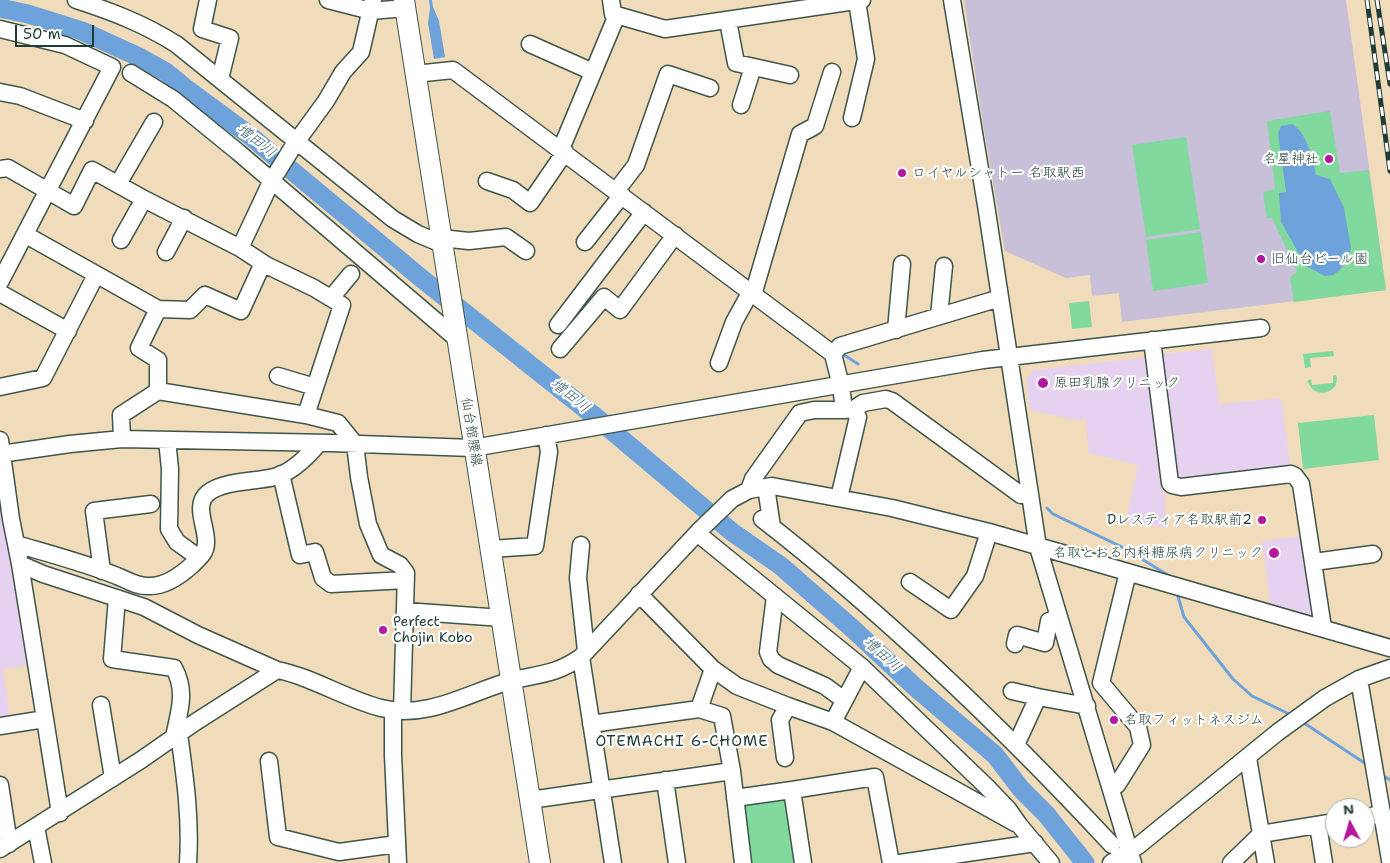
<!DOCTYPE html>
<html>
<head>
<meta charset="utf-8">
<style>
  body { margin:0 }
  #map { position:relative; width:1390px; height:863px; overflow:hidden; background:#f0dcbb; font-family:"Shantell Sans",sans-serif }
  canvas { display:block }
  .north { position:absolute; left:1325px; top:798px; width:50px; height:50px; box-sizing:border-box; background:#fff; border:1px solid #a5b1ae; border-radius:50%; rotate:354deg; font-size:14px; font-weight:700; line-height:20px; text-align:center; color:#1f3d34 }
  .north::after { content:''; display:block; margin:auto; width:18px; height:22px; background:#b5179e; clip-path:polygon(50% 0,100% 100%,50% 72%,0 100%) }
  .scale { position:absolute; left:15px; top:25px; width:79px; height:22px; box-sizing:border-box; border:2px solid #1f3d34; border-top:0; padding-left:6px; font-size:15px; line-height:18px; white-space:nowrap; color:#1f3d34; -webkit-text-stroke:4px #fff; paint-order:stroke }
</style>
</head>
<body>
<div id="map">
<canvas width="1390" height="863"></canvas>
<div class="north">N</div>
<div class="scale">50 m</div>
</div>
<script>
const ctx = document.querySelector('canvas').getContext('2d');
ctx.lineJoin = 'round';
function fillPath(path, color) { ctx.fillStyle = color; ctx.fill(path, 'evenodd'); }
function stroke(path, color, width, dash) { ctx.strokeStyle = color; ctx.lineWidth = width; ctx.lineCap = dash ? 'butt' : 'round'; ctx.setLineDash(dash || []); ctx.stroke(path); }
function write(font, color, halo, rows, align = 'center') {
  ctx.font = font + ' "Shantell Sans","Klee One",sans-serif'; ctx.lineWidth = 4.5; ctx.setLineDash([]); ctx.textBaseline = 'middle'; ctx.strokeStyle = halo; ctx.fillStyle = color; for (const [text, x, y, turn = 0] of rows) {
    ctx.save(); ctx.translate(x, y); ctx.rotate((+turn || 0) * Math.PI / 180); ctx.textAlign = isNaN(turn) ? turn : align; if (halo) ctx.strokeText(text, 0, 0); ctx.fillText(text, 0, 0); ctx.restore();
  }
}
const built = new Path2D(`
  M 1212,349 L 1219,404 L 1281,398 L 1290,464 L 1286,469 L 1182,479 L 1176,474 L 1162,354 Z
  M 1148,357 L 1165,495 L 1166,528 L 1126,521 L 1138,465 L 1089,453 L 1085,419 L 1075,420 L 1030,410 L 1026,380 L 1034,370 Z
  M 0,491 L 29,665 L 3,669 L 10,721 L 0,723 Z
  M 1302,536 L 1317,622 L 1271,608 L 1262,541 Z`);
const industrial = new Path2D(`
  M 964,0 L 1346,0 L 1386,290 L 1122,322 L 1119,293 L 1092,296 L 1090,275 L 1066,278 L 1005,251 L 984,130 Z`);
const green = new Path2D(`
  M 1330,111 L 1340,173 L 1369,170 L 1386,290 L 1294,302 L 1290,278 L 1297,271 L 1272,218 L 1267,218 L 1263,192 L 1275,189 L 1267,121 ZM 1296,126 L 1307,144 L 1316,175 L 1291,238 L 1284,228 L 1280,193 L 1286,192 Z
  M 1186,137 L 1200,229 L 1146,237 L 1132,145 Z
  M 1201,232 L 1208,283 L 1153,291 L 1146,240 Z
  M 1089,301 L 1092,327 L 1072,329 L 1069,303 Z
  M 1333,351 L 1334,356 L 1310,358 L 1311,367 L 1305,368 L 1303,354 Z
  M 1335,375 L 1337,377 L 1336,385 C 1330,393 1322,395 1313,390 L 1307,381 L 1311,379 L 1312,385 L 1333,383 L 1333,376 Z
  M 1374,415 L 1379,460 L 1303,469 L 1298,423 Z
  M 787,796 L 799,863 L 748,863 L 743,801 Z`);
const water = new Path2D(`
  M 429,0 L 432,0 L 433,7 L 439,21 L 445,57 L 434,59 L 428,23 L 430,8 Z
  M 1292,124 C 1306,131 1314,161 1316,175 L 1330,179 L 1344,208 L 1351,248 L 1348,258 L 1340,270 L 1333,275 L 1325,276 L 1306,266 L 1281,222 L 1279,193 L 1286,192 L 1278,133 L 1281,126 Z`);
const stream = new Path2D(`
  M 841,353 L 858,364
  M 1047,508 L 1053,514 L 1124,548 L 1171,577
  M 1177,593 L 1184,617 L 1233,679 L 1252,696 L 1291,715
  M 1301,721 L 1369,766
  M 1382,775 L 1390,780`);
const river = new Path2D(`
  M 0,8 L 28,14 L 82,31 L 141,58 L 166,72 L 188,90 L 249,135 L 421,278 L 598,419 L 732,532 L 781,566 L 853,629 L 915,687 L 995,755 L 1021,789 L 1046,814 L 1085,863`);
const minor = new Path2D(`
  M 76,0 C 113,12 142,23 176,44 L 393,219 L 418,234 L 442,244
  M 208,0 L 202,29 L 230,38 L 220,79
  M 328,0 L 371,11 L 405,8
  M 611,0 L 613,14 L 665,29 L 862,0
  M 952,0 L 986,205 L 1038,547 L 1133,863
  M 728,21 L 736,63 L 790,75
  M 0,29 L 65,45 L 112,67 L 0,282
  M 530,44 L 593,72
  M 131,73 L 173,99 L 238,152 L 457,339
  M 415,74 L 453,70 L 833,354 L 841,386 L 844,410
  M 0,92 L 20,96 L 85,121
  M 741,105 L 753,67
  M 852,118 L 866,59 L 857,1
  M 561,149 L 617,15
  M 0,169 L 8,168 L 74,206 L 92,170 L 144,199 L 240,248 L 266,265 L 314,288 L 342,305 L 306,415 L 338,423 L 355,444 L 359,477 L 368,524 L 381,555 L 400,565 L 406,573 L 402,711
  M 487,181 L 513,190 L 530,203 L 565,152
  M 118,184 L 154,122
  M 616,191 L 636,165 L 668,74 L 710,88
  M 26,235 L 158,309 L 139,348 L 158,360 L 158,391 L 121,415 L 122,439
  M 441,238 L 469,241 L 506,237 L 526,251
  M 121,240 L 144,199
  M 585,242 L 622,195
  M 240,248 L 271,182 L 294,145 L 326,101 L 343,72 L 361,52 L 373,0
  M 166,252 L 184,218
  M 0,293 L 68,331
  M 753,295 L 800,134 L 815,126 L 832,72
  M 331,298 L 351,274
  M 158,309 L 190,310 L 205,295 L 241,311 L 263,263
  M 939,316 L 944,266
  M 558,325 L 644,212
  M 896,330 L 902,264
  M 1152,340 L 1170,483 L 1172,485 L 1181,487 L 1291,474 L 1295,476 L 1301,484 L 1323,628
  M 560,349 L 604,297 L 620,310 L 675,235
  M 833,354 L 840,346 L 1000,298
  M 719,363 L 734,322 L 750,293
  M 278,376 L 315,387
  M 0,387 L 43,378 L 96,275
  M 158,391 L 306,415
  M 0,440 L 11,519 L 20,564 L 43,574 L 144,607 L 198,635 L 277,670 C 313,677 345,699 381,708 C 428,720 469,692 513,680 C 540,674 557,674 581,657 L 700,530 L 732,499 L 749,490 L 772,486 L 892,508 L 989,532 L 1390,648
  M 167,440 L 170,469 L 169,529 L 177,542 L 199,558
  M 0,454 L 70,444 L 122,439 L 331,443 L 473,448 L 983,360 L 1261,328
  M 281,474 L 300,555 L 315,552 L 323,578 L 331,584 L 406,580
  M 766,487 L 772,527
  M 749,490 L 753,479 L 800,413 L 814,410 L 844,410 L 854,409 L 863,403 L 886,399 L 892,401 L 1021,495 L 1030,494
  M 839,498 L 858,417 L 854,409
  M 762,519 C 888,617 1004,729 1112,845
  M 697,533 L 862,667 L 987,787 L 1008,809 L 1020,826 L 1051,863
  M 16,544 C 50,554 85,563 117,576 C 128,580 137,587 150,586 C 165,586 181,575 192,565 C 199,558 206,553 206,543 C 207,527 193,505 208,493 C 224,480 256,482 274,477 C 292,473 308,456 319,443
  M 581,545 L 578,578 L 586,651
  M 491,549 L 535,546 L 549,452 L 546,435
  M 1314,562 L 1373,554
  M 20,564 L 45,719
  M 102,571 L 94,511 L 151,504
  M 910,582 L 951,610 L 975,576 L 989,532
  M 639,594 L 713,669 L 699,709 L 722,716 L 732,771 L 743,863
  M 775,596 L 768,652 L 771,659 L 778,665 L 825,686 L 844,700
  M 117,598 L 112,659 L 174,668 C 187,692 179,712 174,737
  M 405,611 L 502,618
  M 1015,644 L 1017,635 L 1045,643 L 1049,621 L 1059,617
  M 581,657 L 613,863
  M 713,669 L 737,686 L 788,706 L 833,722 L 1015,823
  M 1359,679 L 1390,860
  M 1012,691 L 1038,697
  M 101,705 L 113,778
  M 393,710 L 393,755 L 398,863
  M 833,722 L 862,667
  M 591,724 L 699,709
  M 0,726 L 45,719 L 60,813
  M 179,734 C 185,777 191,819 188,863
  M 1016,745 L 1038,697 L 1087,706
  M 785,758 L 780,720 L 788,706
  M 1248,758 L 1266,863
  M 269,761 L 278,837 L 339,852 L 397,844
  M 665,780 L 677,863
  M 0,785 L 9,844
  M 1111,787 L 1117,785 L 1142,745 L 1138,727 L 1101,683 L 1128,572
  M 792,790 L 875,777 L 891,863
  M 735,798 L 792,790 L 803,863
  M 530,800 L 732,771
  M 1365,817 L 1383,814
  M 1318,825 L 1324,863
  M 36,827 L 43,863
  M 0,849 L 141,760 L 194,723 L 277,670
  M 900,863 L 1035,843
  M 1111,863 L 1138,846 L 1278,732 L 1325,698 L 1359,679 L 1390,668
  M 1231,863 L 1261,834 L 1335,822`);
const major = new Path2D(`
  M 404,0 L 540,863`);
const rail = new Path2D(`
  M 1367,0 L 1390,171
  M 1377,0 L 1390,84`);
const markers = [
  [1329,159,5,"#b5179e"],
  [902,173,5,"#b5179e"],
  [1261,259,5,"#b5179e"],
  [1043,383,6,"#b5179e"],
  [1262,520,5,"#b5179e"],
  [1274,553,6,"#b5179e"],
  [383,630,5,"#b5179e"],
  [1114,720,5,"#b5179e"]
];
const poiNames = [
  ["名星神社",1319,159,"right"],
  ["ロイヤルシャトー 名取駅西",912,173],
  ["旧仙台ビール園",1271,259],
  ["原田乳腺クリニック",1054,383],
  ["Dレスティア名取駅前2",1252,520,"right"],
  ["名取とおる内科糖尿病クリニック",1263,553,"right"],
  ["Perfect",393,622],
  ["Chojin Kobo",393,638],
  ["名取フィットネスジム",1124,720]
];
const streetNames = [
  ["仙台館腰線",471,432,81]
];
const waterNames = [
  ["増田川",256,141,38],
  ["増田川",570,396,39],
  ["増田川",882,655,42]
];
const neighbourhoodNames = [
  ["OTEMACHI 6-CHOME",682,742]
];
fillPath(built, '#e6d2f0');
fillPath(industrial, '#c8bfd8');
fillPath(green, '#81d99e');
fillPath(water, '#6ea2da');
stroke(stream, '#6ea2da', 3);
stroke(river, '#6ea2da', 19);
stroke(minor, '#3e5548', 19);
stroke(major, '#3e5548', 22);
stroke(minor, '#fff', 16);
stroke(major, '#fff', 20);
stroke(rail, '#1f3d34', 5);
stroke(rail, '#fff', 3, [9]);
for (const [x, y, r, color] of markers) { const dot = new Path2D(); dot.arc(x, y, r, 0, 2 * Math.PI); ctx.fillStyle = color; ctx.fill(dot); stroke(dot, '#fff', 2); }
write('14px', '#1f3d34', '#fff', poiNames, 'left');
write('14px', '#1f3d34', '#fff', streetNames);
write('italic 15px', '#3b606e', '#fff', waterNames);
ctx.letterSpacing = '1px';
write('15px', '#1f3d34', '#fff', neighbourhoodNames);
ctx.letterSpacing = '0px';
</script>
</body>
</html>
